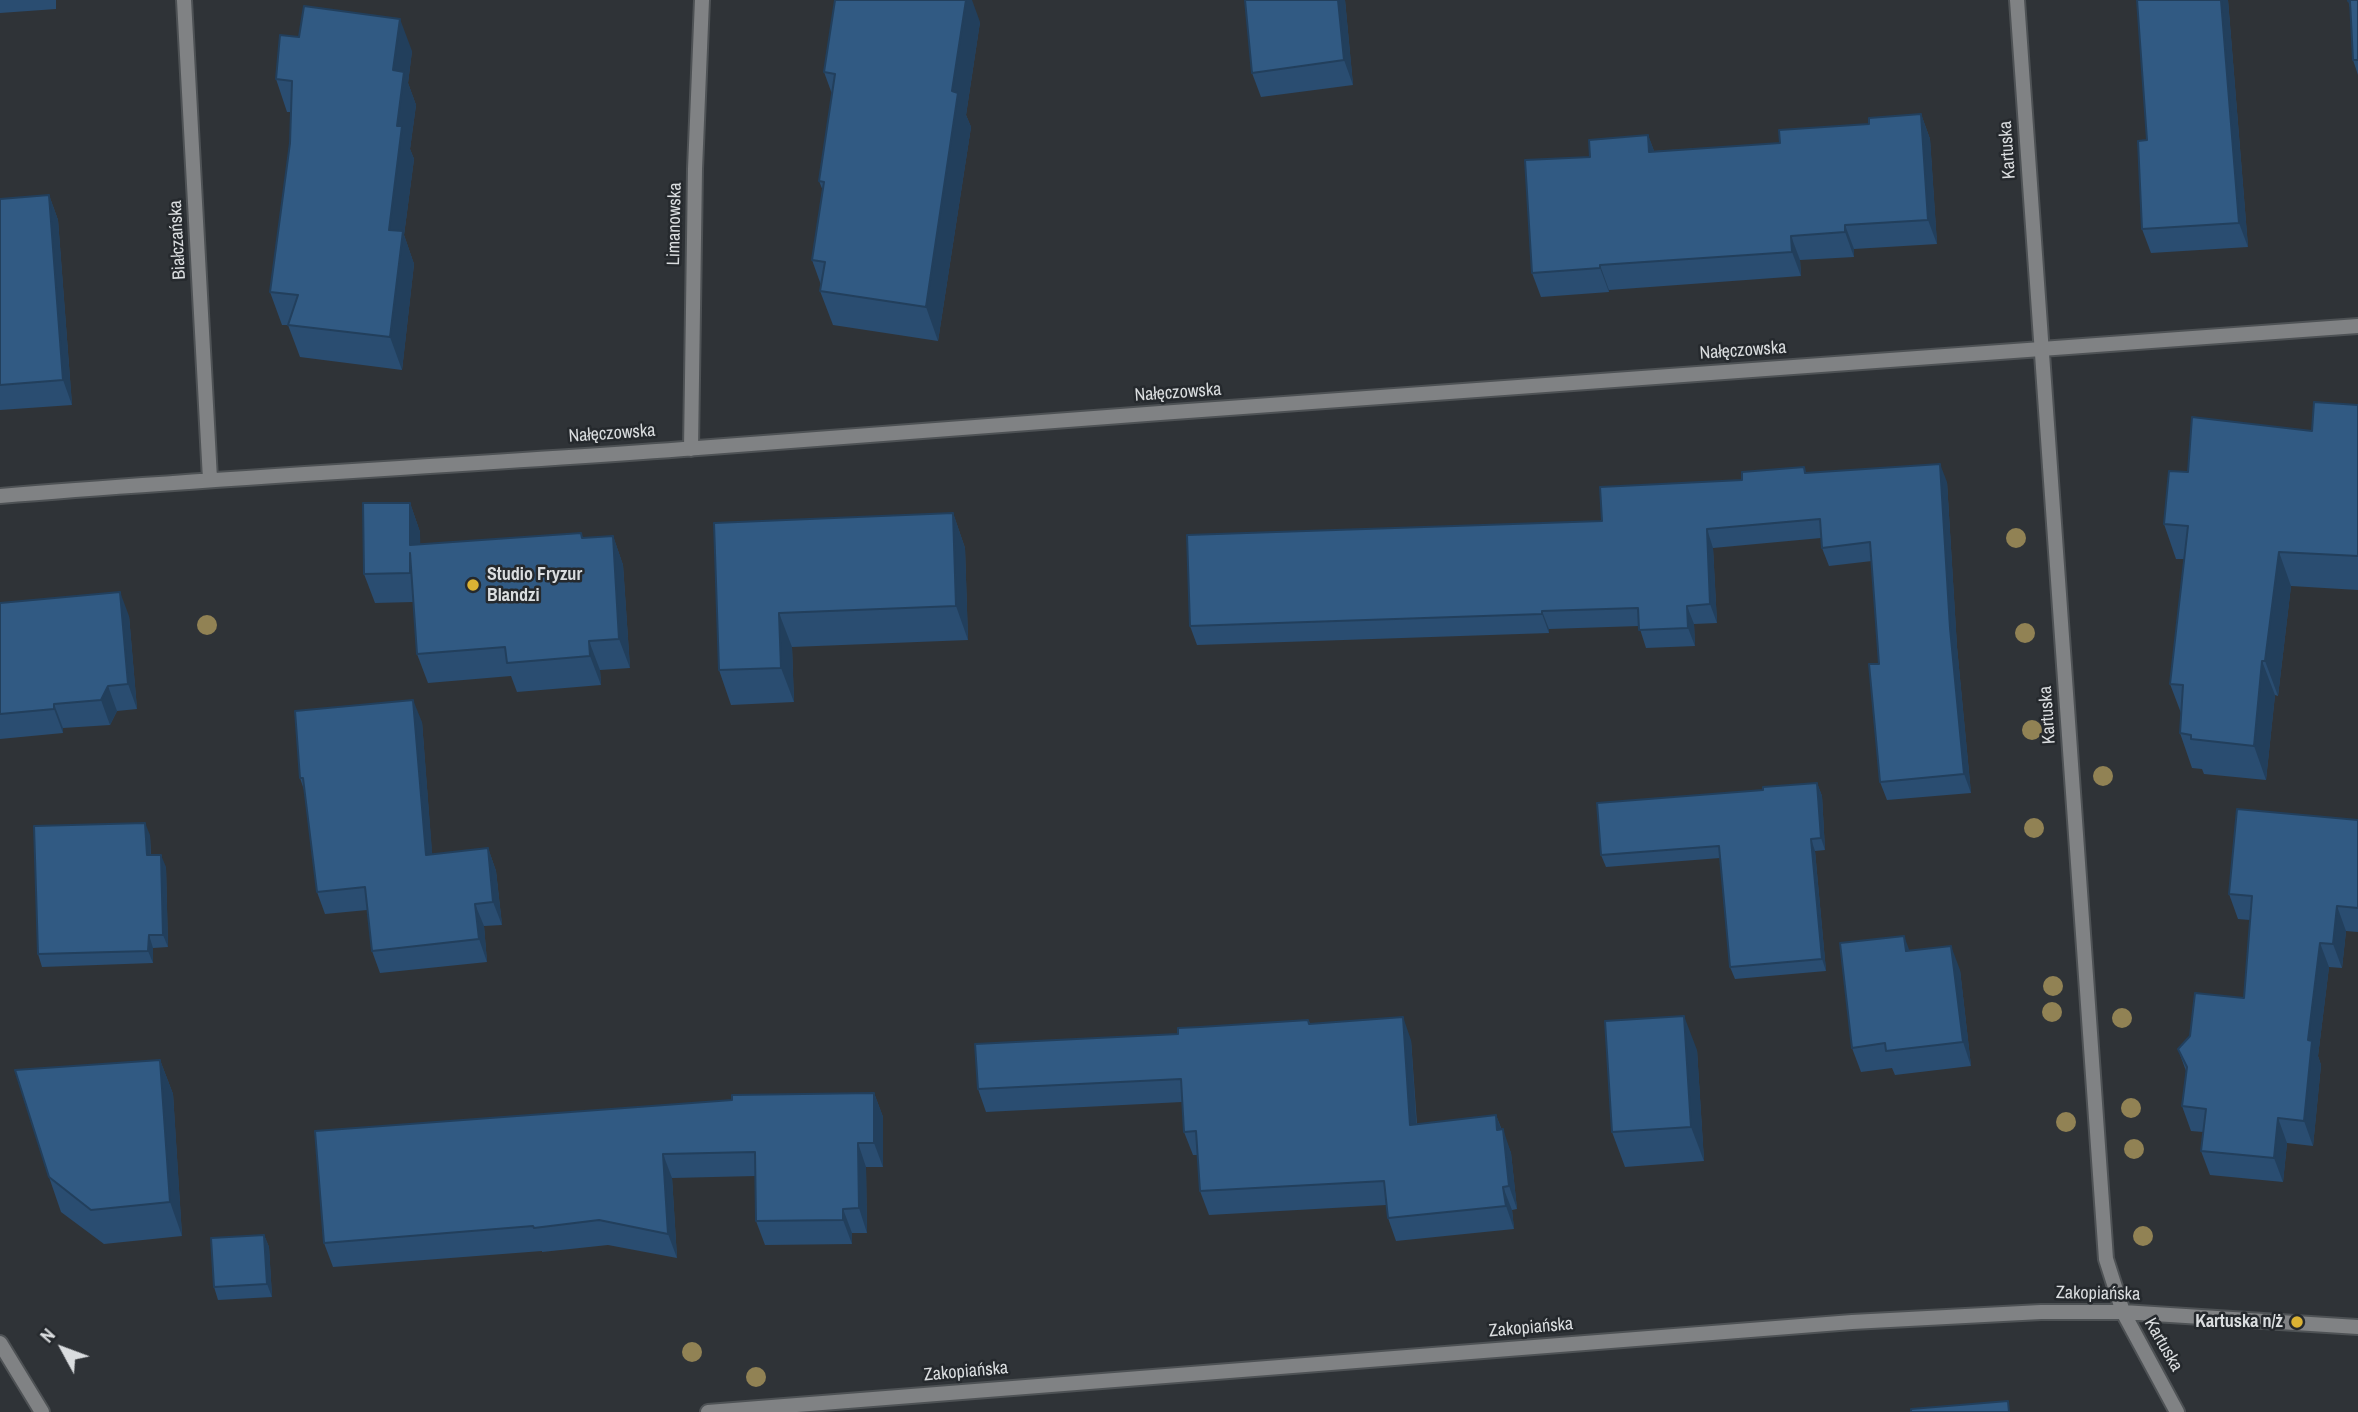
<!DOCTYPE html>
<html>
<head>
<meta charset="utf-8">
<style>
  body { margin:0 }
  #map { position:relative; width:2358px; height:1412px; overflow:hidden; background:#2f3337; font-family:"Archivo Narrow",sans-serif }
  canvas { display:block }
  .north { position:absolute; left:28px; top:1314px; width:70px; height:70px; -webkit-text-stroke:5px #25292d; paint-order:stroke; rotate:311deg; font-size:19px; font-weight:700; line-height:28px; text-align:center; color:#dadddf }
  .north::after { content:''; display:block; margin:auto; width:24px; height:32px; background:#dadddf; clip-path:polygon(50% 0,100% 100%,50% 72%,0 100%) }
</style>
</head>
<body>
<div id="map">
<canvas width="2358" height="1412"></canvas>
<div class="north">N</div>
</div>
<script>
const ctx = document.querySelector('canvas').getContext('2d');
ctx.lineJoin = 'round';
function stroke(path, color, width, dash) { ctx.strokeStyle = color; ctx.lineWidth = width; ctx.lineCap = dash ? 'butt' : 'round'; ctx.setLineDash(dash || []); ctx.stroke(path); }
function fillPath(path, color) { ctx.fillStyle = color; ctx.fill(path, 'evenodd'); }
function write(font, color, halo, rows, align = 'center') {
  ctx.font = font + ' "Archivo Narrow",sans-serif'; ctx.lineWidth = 5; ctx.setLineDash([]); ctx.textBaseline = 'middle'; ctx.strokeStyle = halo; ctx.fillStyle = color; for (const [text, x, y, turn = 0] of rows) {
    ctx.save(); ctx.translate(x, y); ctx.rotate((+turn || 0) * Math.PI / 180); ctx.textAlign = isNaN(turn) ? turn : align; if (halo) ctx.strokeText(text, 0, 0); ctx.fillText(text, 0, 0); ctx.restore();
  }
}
const minor = new Path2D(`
  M 184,0 L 210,479
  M 2017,0 L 2106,1259 L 2123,1312 L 2177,1412
  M 691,449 L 695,169 L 702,0
  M 0,496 C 237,476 474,465 711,447 C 1260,406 1809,362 2358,326
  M 0,1343 L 42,1412
  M 708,1412 L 1852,1322 L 2041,1312 L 2123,1312 L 2358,1327`);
const trees = [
  [2016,538],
  [207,625],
  [2025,633],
  [2032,730],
  [2103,776],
  [2034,828],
  [2053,986],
  [2052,1012],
  [2122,1018],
  [2131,1108],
  [2066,1122],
  [2134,1149],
  [2143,1236],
  [692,1352],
  [756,1377]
];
const wall = new Path2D(`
  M 0,0 L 56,0 L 56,9 L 0,13 Z
  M 1345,0 L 1353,85 L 1261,97 L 1252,73 Z
  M 2137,0 L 2228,0 L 2248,247 L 2151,253 L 2142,229 L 2147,140 Z
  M 2348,0 L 2358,0 L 2358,75 L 2353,60 L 2350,8 Z
  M 980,22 L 966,115 L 971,127 L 938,341 L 833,325 L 820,291 L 821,285 L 812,260 L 823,191 L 819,181 L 832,94 L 824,72 Z
  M 412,51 L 408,83 L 416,105 L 410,149 L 414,159 L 404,235 L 414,264 L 402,370 L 300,357 L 288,325 L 282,325 L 270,292 L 290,143 L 291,112 L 287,112 L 276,79 Z
  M 1921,114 L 1930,139 L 1937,244 L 1854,249 L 1854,257 L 1800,260 L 1801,276 L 1609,290 L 1609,292 L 1541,297 L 1532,273 L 1590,157 L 1648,135 L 1654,151 L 1780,143 Z
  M 49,195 L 58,220 L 72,405 L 0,410 L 0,199 Z
  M 2358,405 L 2358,590 L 2291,586 L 2278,696 L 2275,695 L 2266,780 L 2204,774 L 2202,769 L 2192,768 L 2180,733 L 2181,713 L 2170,684 L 2184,559 L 2176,559 L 2164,524 L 2188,472 L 2312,431 Z
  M 1804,467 L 1806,473 L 1947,482 L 1957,647 L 1971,793 L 1887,800 L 1880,782 L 1879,664 L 1872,561 L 1829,566 L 1822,548 L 1821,538 L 1713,548 L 1717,623 L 1694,624 L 1695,646 L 1646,648 L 1639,626 L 1549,629 L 1549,633 L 1197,645 L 1190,626 L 1602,521 L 1742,480 Z
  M 410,503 L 420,532 L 420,544 L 581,533 L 583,538 L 613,536 L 623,565 L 630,668 L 600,670 L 601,685 L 517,692 L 511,676 L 428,683 L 417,654 L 413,602 L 375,603 L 364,574 Z
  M 953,513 L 965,548 L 968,640 L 792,647 L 794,702 L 731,705 L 719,670 L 714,523 Z
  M 0,603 L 129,616 L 137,709 L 117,711 L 110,725 L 63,728 L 63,733 L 0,739 Z
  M 422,722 L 432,854 L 488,848 L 496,871 L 502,925 L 484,926 L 487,962 L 380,973 L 372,951 L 367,910 L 325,914 L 317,892 L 304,790 L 300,778 Z
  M 1817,783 L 1822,796 L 1825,850 L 1815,851 L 1826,971 L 1735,979 L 1730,967 L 1720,858 L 1606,867 L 1601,855 L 1763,790 Z
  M 2358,820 L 2358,932 L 2346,931 L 2342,968 L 2329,967 L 2318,1056 L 2321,1065 L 2313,1146 L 2287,1143 L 2283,1182 L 2210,1175 L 2201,1151 L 2203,1132 L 2191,1131 L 2182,1106 L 2186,1071 L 2178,1049 L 2244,998 L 2250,920 L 2238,919 L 2229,894 Z
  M 150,835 L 151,855 L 166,867 L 168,947 L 153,948 L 153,963 L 42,967 L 38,954 Z
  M 1909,950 L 1960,970 L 1971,1066 L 1895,1075 L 1892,1068 L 1861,1072 L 1852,1048 Z
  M 1308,1020 L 1310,1023 L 1411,1040 L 1417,1124 L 1496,1115 L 1511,1153 L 1517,1209 L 1512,1210 L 1514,1229 L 1396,1241 L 1388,1218 L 1386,1205 L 1209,1215 L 1200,1191 L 1198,1155 L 1193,1155 L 1184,1132 L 1182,1102 L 986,1112 L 978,1089 L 1178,1034 Z
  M 1697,1050 L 1704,1161 L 1625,1167 L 1612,1132 Z
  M 160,1060 L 173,1094 L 182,1236 L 104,1244 L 61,1212 L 49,1177 Z
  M 874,1093 L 883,1117 L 883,1167 L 866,1167 L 867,1233 L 852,1233 L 852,1244 L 765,1245 L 756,1221 L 756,1176 L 672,1178 L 677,1258 L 608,1245 L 542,1252 L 542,1251 L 333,1267 L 324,1243 Z
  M 264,1235 L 269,1247 L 272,1297 L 218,1300 L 214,1287 Z`);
const shadedWall = new Path2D(`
  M 966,0 L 972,0 L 980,22 L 966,115 L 971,127 L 938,341 L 926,307 L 952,91 Z
  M 1338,0 L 1345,0 L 1353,85 L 1344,60 Z
  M 2221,0 L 2228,0 L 2248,247 L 2239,223 Z
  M 400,19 L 412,51 L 408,83 L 416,105 L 410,149 L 414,159 L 404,235 L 414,264 L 402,370 L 390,337 L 389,230 L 397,126 L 393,70 Z
  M 1921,114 L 1930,139 L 1937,244 L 1928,220 Z
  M 1648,135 L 1657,159 L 1649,152 Z
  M 49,195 L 58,220 L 72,405 L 63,380 Z
  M 1845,225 L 1854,249 L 1854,257 L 1845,232 Z
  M 1791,236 L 1800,260 L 1801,276 L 1792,252 Z
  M 1600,265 L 1609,290 L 1609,292 L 1600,268 Z
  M 1940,464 L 1947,482 L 1957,647 L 1971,793 L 1964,774 L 1950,628 Z
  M 410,503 L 420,532 L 421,574 L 410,545 Z
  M 953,513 L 965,548 L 968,640 L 956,606 Z
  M 1707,529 L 1713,548 L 1717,623 L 1710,604 Z
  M 613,536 L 623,565 L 630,668 L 619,639 Z
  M 2279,552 L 2291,586 L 2278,696 L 2265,661 Z
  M 120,592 L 129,616 L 137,709 L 128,684 Z
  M 1687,606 L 1694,624 L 1695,646 L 1688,628 Z
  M 1542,611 L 1549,629 L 1549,633 L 1542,614 Z
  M 779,613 L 792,647 L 794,702 L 781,668 Z
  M 589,641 L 600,670 L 601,685 L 590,656 Z
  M 2262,661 L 2275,695 L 2266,780 L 2254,746 Z
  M 108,686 L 117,711 L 110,725 L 101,700 Z
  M 413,700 L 422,722 L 434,877 L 426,855 Z
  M 54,704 L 63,728 L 63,733 L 54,709 Z
  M 1817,783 L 1822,796 L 1825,850 L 1821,838 Z
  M 145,823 L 150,835 L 151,868 L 147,855 Z
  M 1811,839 L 1815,851 L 1826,971 L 1822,959 Z
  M 488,848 L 496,871 L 502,925 L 493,902 Z
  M 161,855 L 166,867 L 168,947 L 163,935 Z
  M 475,904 L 484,926 L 487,962 L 479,939 Z
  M 2337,906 L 2346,931 L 2342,968 L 2333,944 Z
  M 149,935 L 153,948 L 153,963 L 148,951 Z
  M 1904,936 L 1913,960 L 1906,951 Z
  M 2320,943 L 2329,967 L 2318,1056 L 2321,1065 L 2313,1146 L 2304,1121 L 2308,1040 Z
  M 1951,946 L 1960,970 L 1971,1066 L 1963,1042 Z
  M 1684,1016 L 1697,1050 L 1704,1161 L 1691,1127 Z
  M 1403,1017 L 1411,1040 L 1418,1148 L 1410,1125 Z
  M 160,1060 L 173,1094 L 182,1236 L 170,1202 Z
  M 874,1093 L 883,1117 L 883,1167 L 874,1143 Z
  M 1496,1115 L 1504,1137 L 1503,1129 L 1511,1153 L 1517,1209 L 1509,1186 L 1497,1130 Z
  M 2278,1118 L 2287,1143 L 2283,1182 L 2274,1158 Z
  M 858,1143 L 866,1167 L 867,1233 L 859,1208 Z
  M 663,1154 L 672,1178 L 677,1258 L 668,1234 Z
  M 1503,1187 L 1512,1210 L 1514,1229 L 1506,1206 Z
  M 843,1209 L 852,1233 L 852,1244 L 843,1220 Z
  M 264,1235 L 269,1247 L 272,1297 L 267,1284 Z`);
const building = new Path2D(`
  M 835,0 L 966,0 L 952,91 L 958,93 L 926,307 L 820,291 L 825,262 L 812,260 L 824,182 L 819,181 L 835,74 L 824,72 Z
  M 1245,0 L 1338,0 L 1344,60 L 1252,73 Z
  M 2137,0 L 2221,0 L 2239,223 L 2142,229 L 2138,141 L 2147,140 Z
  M 2348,0 L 2358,0 L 2358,60 L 2353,60 L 2350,1 L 2348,1 Z
  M 304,6 L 400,19 L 393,70 L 404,72 L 397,126 L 402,126 L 389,230 L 403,231 L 390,337 L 288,325 L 298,295 L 270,292 L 290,143 L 292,81 L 276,79 L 280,35 L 299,37 Z
  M 1921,114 L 1928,220 L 1845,225 L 1845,232 L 1791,236 L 1792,252 L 1600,265 L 1600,268 L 1532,273 L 1525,160 L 1590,157 L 1589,140 L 1648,135 L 1649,152 L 1780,143 L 1779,130 L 1869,124 L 1869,118 Z
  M 49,195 L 63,380 L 0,385 L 0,199 Z
  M 2314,402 L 2358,405 L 2358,556 L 2279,552 L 2265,661 L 2262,661 L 2254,746 L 2191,739 L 2191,735 L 2180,733 L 2183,685 L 2170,684 L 2188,526 L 2164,524 L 2169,471 L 2188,472 L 2192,417 L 2312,431 Z
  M 1940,464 L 1950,628 L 1964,774 L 1880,782 L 1869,664 L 1879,664 L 1870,542 L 1822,548 L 1820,519 L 1707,529 L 1710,604 L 1687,606 L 1688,628 L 1639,630 L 1638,608 L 1542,611 L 1542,614 L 1190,626 L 1187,535 L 1602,521 L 1600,487 L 1742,480 L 1742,472 L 1804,467 L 1805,473 Z
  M 363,503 L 410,503 L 410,545 L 581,533 L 582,538 L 613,536 L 619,639 L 589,641 L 590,656 L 507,663 L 505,647 L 417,654 L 410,553 L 410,573 L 364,574 Z
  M 953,513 L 956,606 L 779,613 L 781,668 L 719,670 L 714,523 Z
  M 120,592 L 128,684 L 108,686 L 101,700 L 54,704 L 54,709 L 0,714 L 0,603 Z
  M 413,700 L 426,855 L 488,848 L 493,902 L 475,904 L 479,939 L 372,951 L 365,887 L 317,892 L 303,778 L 300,778 L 295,711 Z
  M 1817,783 L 1821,838 L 1811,839 L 1822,959 L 1730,967 L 1719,846 L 1601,855 L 1597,803 L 1763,790 L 1763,787 Z
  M 2237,809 L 2358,820 L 2358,908 L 2337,906 L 2333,944 L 2320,943 L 2308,1040 L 2312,1041 L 2304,1121 L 2278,1118 L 2274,1158 L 2201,1151 L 2206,1109 L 2182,1106 L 2187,1067 L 2178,1049 L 2190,1036 L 2195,993 L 2244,998 L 2252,896 L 2229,894 Z
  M 145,823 L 147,855 L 161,855 L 163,935 L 149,935 L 148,951 L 38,954 L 34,826 Z
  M 1904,936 L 1906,951 L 1951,946 L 1963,1042 L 1886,1051 L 1885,1043 L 1852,1048 L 1840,943 Z
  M 1684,1016 L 1691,1127 L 1612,1132 L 1605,1021 Z
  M 1403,1017 L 1410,1125 L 1496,1115 L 1497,1130 L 1503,1129 L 1509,1186 L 1503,1187 L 1506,1206 L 1388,1218 L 1384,1181 L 1200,1191 L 1196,1131 L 1184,1132 L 1181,1079 L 978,1089 L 975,1044 L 1178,1034 L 1178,1028 L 1200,1027 L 1308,1020 L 1309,1024 Z
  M 160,1060 L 170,1202 L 91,1210 L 49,1177 L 15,1070 Z
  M 874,1093 L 874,1143 L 858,1143 L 859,1208 L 843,1209 L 843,1220 L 756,1221 L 755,1152 L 663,1154 L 668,1234 L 599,1220 L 534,1228 L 533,1226 L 324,1243 L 315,1131 L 732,1100 L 732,1095 Z
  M 264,1235 L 267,1284 L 214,1287 L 211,1238 Z
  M 2008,1401 L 2009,1412 L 1911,1412 L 1911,1409 Z`);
const markers = [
  [473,585,7,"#dbb233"],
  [2297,1322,7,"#dbb233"]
];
const streetNames = [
  ["Kartuska",2008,150,-94],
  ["Limanowska",675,224,-89],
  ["Białczańska",178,240,-93],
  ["Nałęczowska",1743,351,-4],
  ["Nałęczowska",1178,393,-4],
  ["Nałęczowska",612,434,-4],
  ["Kartuska",2048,715,-94],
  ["Zakopiańska",2098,1294,1],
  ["Zakopiańska",1531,1328,-5],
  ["Kartuska",2163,1345,60],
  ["Zakopiańska",966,1372,-5]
];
const poiNames = [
  ["Studio Fryzur",487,575],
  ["Blandzi",487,596],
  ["Kartuska n/ż",2283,1322,"right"]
];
stroke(minor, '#4e5255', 18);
stroke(minor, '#808284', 14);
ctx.fillStyle = '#918254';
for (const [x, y] of trees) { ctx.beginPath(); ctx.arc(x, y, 10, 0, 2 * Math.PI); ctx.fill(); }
fillPath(wall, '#2a4d71');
fillPath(shadedWall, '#223f5c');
fillPath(building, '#315a83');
stroke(building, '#223f5c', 2);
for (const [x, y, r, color] of markers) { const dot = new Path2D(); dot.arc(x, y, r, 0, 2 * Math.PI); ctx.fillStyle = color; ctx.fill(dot); stroke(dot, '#25292d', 2.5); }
write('18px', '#dadddf', '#25292d', streetNames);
write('bold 18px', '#dadddf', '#25292d', poiNames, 'left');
</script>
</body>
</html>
